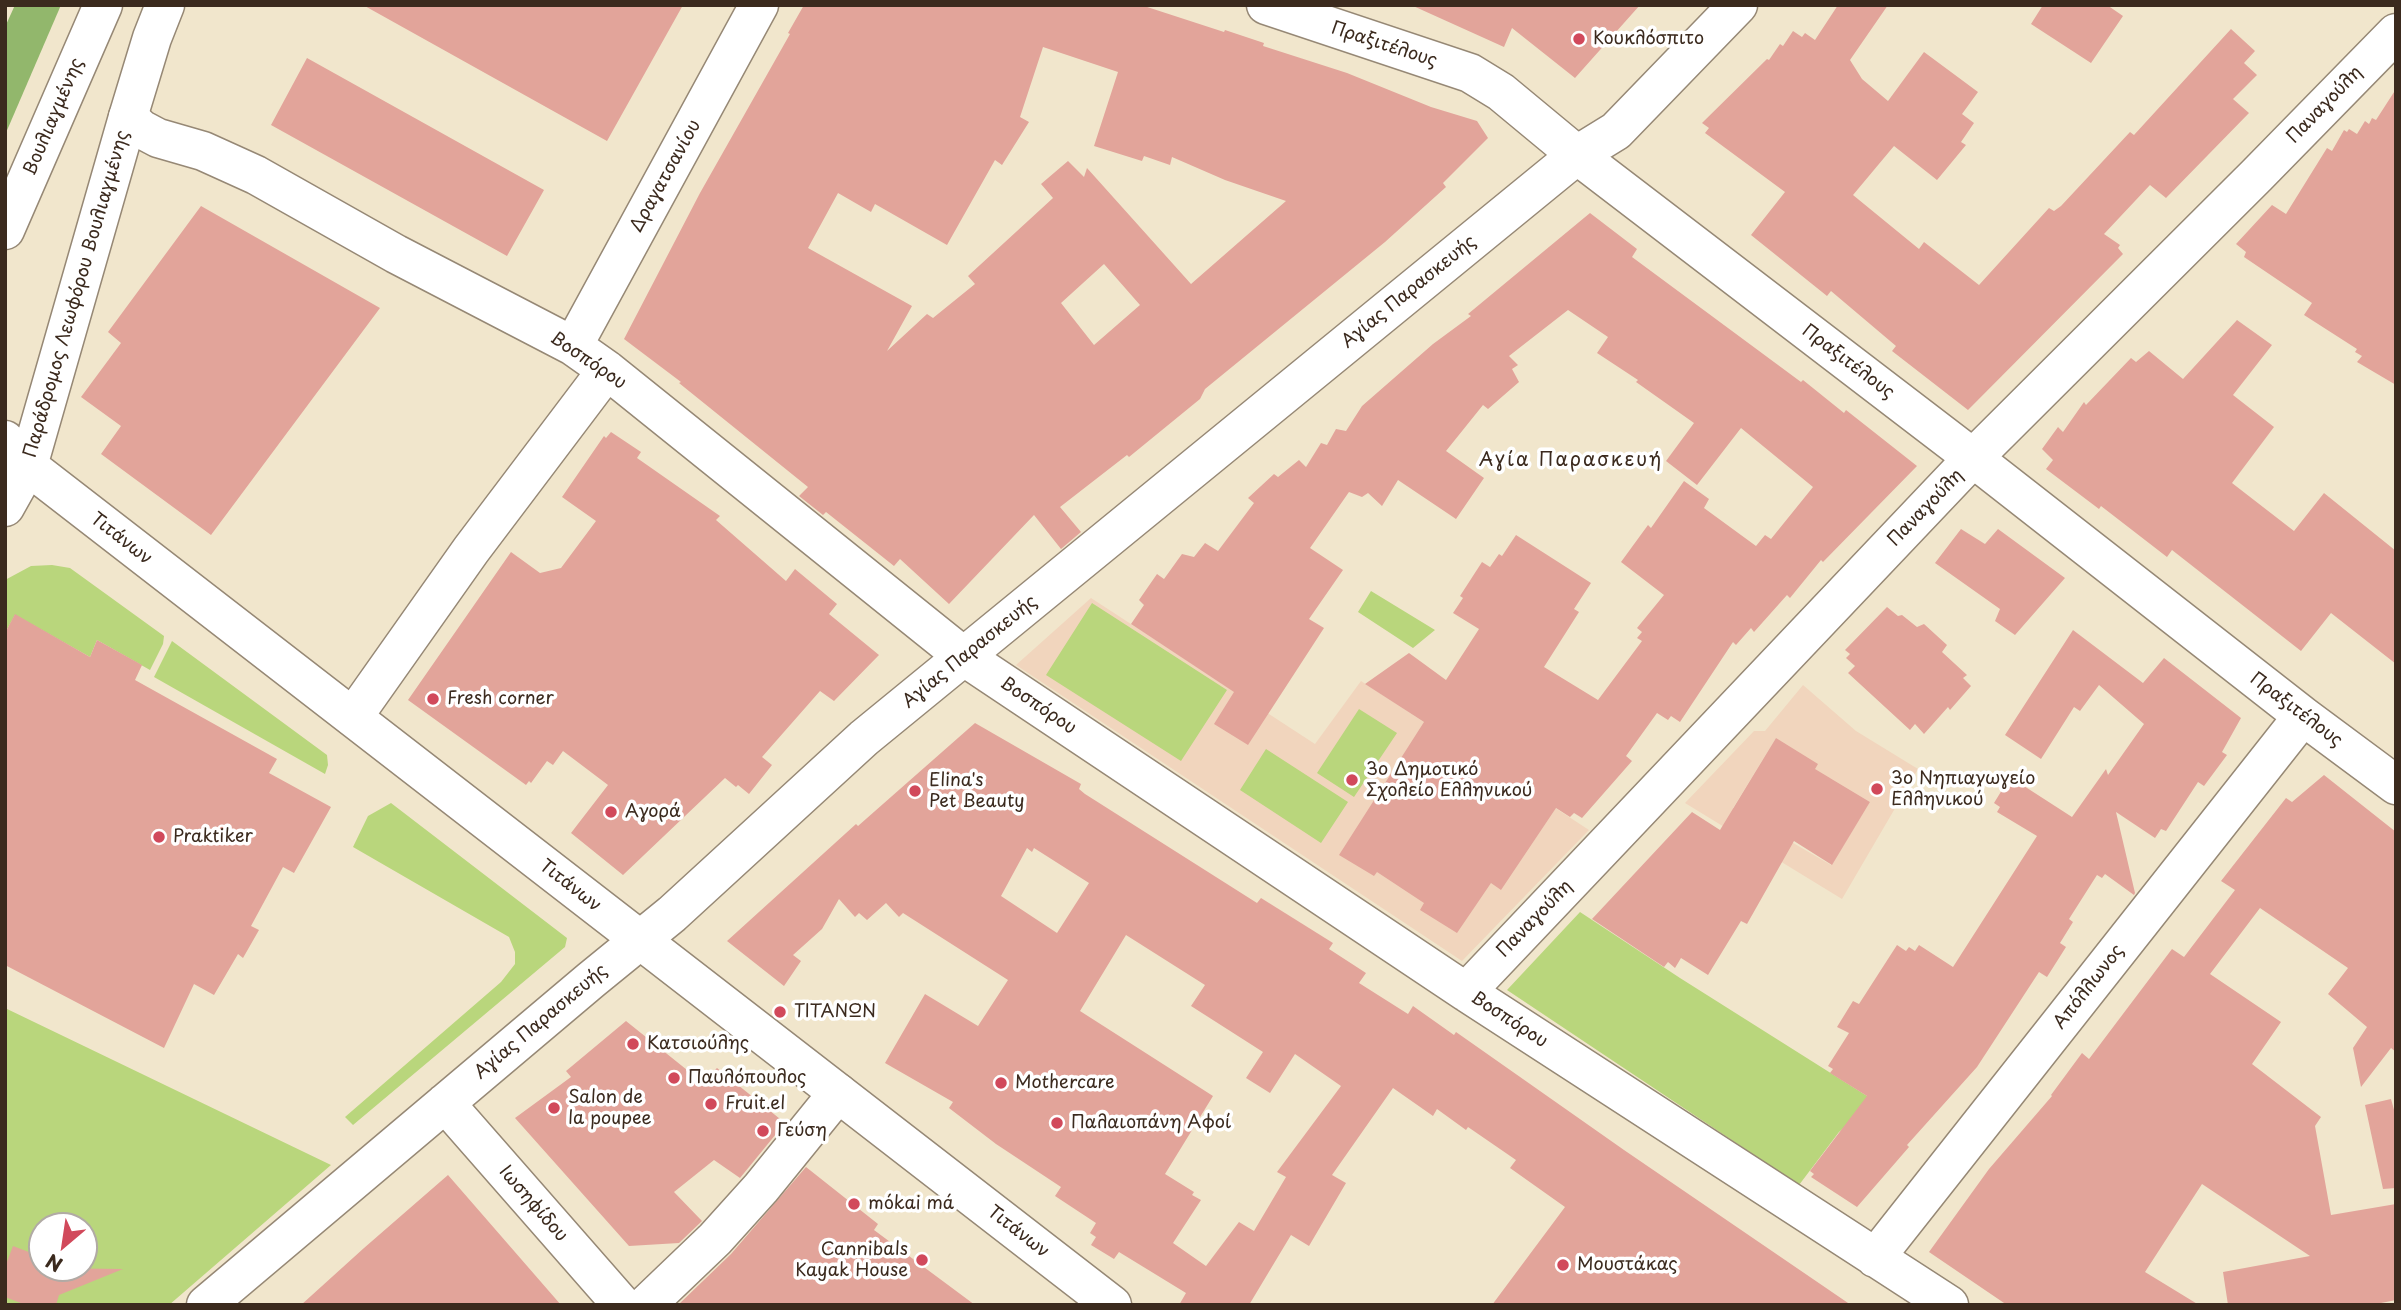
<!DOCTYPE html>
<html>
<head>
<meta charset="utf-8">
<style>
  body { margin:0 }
  #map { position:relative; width:2401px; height:1310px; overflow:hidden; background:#f1e6cc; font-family:"Playpen Sans",sans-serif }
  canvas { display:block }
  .frame { position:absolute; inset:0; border:7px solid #3b2a1e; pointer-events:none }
  .north { position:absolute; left:28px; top:1212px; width:70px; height:70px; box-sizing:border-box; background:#fff; border:2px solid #b1aaa5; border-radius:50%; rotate:209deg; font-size:19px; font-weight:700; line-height:28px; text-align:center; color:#3b2a1e }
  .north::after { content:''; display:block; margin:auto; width:24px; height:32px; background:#d1495b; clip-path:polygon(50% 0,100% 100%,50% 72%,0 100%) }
</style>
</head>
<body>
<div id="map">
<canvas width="2401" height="1310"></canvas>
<div class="frame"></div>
<div class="north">N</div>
</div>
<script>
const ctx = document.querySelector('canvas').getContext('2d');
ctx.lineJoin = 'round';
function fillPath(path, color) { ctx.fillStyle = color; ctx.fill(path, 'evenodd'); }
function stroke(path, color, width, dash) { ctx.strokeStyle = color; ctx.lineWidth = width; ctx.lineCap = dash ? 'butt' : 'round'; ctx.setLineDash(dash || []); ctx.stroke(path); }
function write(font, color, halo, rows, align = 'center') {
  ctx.font = font + ' "Playpen Sans",sans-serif'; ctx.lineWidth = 7; ctx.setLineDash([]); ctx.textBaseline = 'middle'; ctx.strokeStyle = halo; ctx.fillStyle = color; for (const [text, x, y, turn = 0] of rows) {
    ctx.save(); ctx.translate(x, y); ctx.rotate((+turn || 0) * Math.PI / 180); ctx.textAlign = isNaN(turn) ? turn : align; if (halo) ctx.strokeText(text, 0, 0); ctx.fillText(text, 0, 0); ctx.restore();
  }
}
const built = new Path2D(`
  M 1091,598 L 1315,744 L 1361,681 L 1589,830 L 1462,961 L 1016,665 Z
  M 1803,685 L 1856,731 L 1918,769 L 1842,899 L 1685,803 L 1754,731 L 1765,731 ZM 1776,738 L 1820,793 L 1830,778 L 1870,802 L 1831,865 L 1733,808 Z`);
const green = new Path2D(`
  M 52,565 L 70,568 L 164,636 L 163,644 L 150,670 L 97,640 L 90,657 L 15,615 L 5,633 L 5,580 L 31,566 Z
  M 1371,591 L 1435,630 L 1413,648 L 1358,612 Z
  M 1092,603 L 1227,690 L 1181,761 L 1046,675 Z
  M 172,641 L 327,755 L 328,765 L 325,774 L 154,677 Z
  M 1359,709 L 1397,733 L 1354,797 L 1317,773 Z
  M 1266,749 L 1348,802 L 1321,843 L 1240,790 Z
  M 391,803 L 567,938 L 565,947 L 353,1125 L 345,1117 L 501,982 L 515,964 L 515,952 L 509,937 L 353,847 L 368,816 Z
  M 1580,912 L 1680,978 L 1875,1101 L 1839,1132 L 1799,1185 L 1507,990 Z
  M 5,1008 L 331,1165 L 169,1305 L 5,1305 ZM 42,1226 L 84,1226 L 84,1268 L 42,1268 Z`);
const forest = new Path2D(`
  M 15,5 L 61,5 L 5,135 L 5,27 Z`);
const building = new Path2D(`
  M 363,5 L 683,5 L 607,141 Z
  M 804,5 L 1141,5 L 1224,32 L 1225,30 L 1264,43 L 1263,46 L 1347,73 L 1431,107 L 1477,121 L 1488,138 L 1443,183 L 1446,187 L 1385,242 L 1205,389 L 1200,399 L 1129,457 L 1127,455 L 1060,507 L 1081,532 L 1061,549 L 1034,515 L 949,604 L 900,559 L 894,566 L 826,512 L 823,515 L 799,496 L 808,487 L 679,383 L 681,382 L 624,339 L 700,193 L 790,34 L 788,33 ZM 1043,47 L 1118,72 L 1094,146 L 1142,161 L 1144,156 L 1170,165 L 1172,157 L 1225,180 L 1286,201 L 1191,284 L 1087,168 L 1084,177 L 1068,161 L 1041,184 L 1053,198 L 968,276 L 975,284 L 933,318 L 927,314 L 887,351 L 912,306 L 808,248 L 838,193 L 871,212 L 875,204 L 947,245 L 995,160 L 1002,165 L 1029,122 L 1020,117 ZM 1104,264 L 1140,305 L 1094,345 L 1061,303 Z
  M 1411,5 L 1640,5 L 1575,78 L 1512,28 L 1504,47 Z
  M 1838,5 L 1888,5 L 1850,60 L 1862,79 L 1888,101 L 1924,52 L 1978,92 L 1962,114 L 1974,123 L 1961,142 L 1966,145 L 1937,180 L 1894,146 L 1853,195 L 1919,249 L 1924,242 L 1979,285 L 2049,208 L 2054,211 L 2061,206 L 2130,132 L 2134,135 L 2231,29 L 2255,51 L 2244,63 L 2257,75 L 2233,99 L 2249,113 L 2166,198 L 2150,185 L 2104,234 L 2120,245 L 2118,248 L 2123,254 L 1968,410 L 1892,351 L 1896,346 L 1831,291 L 1827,296 L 1751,235 L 1785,192 L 1705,133 L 1709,128 L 1702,123 L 1767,59 L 1769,60 L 1780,44 L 1783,46 L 1793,31 L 1802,37 L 1805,33 L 1815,40 Z
  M 2043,5 L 2107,5 L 2123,16 L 2091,63 L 2031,24 Z
  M 307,58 L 544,190 L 507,256 L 271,125 Z
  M 2396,89 L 2396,385 L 2357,362 L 2362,356 L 2355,352 L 2357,349 L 2304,315 L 2312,303 L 2244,257 L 2246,252 L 2236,244 L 2272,205 L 2286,214 L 2327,148 L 2332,151 L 2344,130 L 2347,132 L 2349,129 L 2357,134 L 2365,121 L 2369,124 L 2372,118 L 2376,120 Z
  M 201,206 L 380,308 L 211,535 L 101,454 L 121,426 L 81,397 L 121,343 L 108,332 Z
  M 1590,213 L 1637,249 L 1632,257 L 1801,382 L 1803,380 L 1844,413 L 1846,410 L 1917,466 L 1823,562 L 1821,560 L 1790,598 L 1787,595 L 1754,632 L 1751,628 L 1736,645 L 1733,642 L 1680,722 L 1671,716 L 1668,720 L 1657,713 L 1626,756 L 1632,761 L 1582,818 L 1574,813 L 1570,817 L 1556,808 L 1501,890 L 1491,883 L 1457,933 L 1420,910 L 1424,903 L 1377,872 L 1374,876 L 1339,855 L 1424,722 L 1365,684 L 1409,653 L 1446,680 L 1479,629 L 1453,613 L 1463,598 L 1460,596 L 1482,562 L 1490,567 L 1499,554 L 1502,556 L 1516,535 L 1591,583 L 1574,609 L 1579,612 L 1544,667 L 1598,700 L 1642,641 L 1637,638 L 1642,632 L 1637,628 L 1664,595 L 1621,562 L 1648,525 L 1651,528 L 1684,481 L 1709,499 L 1704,508 L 1756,546 L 1765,535 L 1771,539 L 1813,487 L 1741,428 L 1697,485 L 1666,461 L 1694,423 L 1636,382 L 1638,380 L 1597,353 L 1608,337 L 1568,310 L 1509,356 L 1518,365 L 1512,369 L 1519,382 L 1488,409 L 1483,405 L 1446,451 L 1484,478 L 1456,519 L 1398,480 L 1382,506 L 1368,493 L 1362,497 L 1349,492 L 1310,548 L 1343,570 L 1309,619 L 1324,628 L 1248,745 L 1214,724 L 1234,692 L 1131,624 L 1144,605 L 1139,600 L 1157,574 L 1164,579 L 1182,554 L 1194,557 L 1205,543 L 1218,551 L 1254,503 L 1248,498 L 1274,474 L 1278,477 L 1299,460 L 1306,467 L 1321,443 L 1327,445 L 1336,429 L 1346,431 L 1362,406 L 1433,344 L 1471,316 L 1468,314 Z
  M 2237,320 L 2272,345 L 2233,395 L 2274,427 L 2232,483 L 2294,531 L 2324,493 L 2396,551 L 2396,664 L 2331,613 L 2301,651 L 2172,550 L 2167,557 L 2101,506 L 2099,509 L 2046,469 L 2053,460 L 2042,449 L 2058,427 L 2063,432 L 2084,402 L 2086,405 L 2131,358 L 2136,362 L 2149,351 L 2183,379 Z
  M 611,432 L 641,452 L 637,458 L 720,516 L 716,520 L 786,581 L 795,569 L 837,604 L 829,614 L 879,655 L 834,701 L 820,691 L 762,757 L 772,765 L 749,794 L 738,785 L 736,787 L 725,778 L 623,875 L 571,833 L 608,785 L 563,751 L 553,765 L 547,761 L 531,783 L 529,781 L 526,785 L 408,700 L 511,552 L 540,573 L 561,568 L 596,521 L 562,497 L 604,436 L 606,438 Z
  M 1961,529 L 1985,544 L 1998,529 L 2065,578 L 2015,635 L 1995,621 L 2000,609 L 1935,563 Z
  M 1887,607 L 1898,616 L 1902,615 L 1917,627 L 1924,624 L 1947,645 L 1942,652 L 1967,675 L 1963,678 L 1971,686 L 1950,710 L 1948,707 L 1924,734 L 1915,724 L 1910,730 L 1848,673 L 1855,666 L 1846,658 L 1850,654 L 1845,650 Z
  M 15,614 L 90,657 L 97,640 L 142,665 L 135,680 L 277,759 L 269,773 L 331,807 L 294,873 L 283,867 L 251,926 L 259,930 L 243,958 L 238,954 L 214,995 L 194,984 L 164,1048 L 5,965 L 5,633 Z
  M 2073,630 L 2143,683 L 2164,658 L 2241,718 L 2222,752 L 2227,755 L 2204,786 L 2198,782 L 2166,831 L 2161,829 L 2155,838 L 2116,812 L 2135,893 L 2134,895 L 2105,874 L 2102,878 L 2097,875 L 2069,919 L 2073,922 L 2060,943 L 2066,947 L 2047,977 L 2039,972 L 1977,1067 L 1907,1145 L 1909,1147 L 1857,1207 L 1811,1177 L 1814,1174 L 1810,1171 L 1867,1096 L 1830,1073 L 1833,1069 L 1828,1066 L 1849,1033 L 1837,1027 L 1853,1001 L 1859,1004 L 1897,945 L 1906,951 L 1909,947 L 1915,951 L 1919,945 L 1953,967 L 2037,836 L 1997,812 L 2000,807 L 1994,803 L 2010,777 L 2072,817 L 2106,769 L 2108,775 L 2144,724 L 2099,685 L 2080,711 L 2074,707 L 2041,759 L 2005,735 Z
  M 975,723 L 1081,784 L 1079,789 L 1085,794 L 1257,903 L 1261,898 L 1333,943 L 1329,949 L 1366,973 L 1359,983 L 1408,1014 L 1413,1006 L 1454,1035 L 1456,1032 L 1624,1150 L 1851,1305 L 1492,1305 L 1565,1207 L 1510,1168 L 1516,1160 L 1468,1127 L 1466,1130 L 1437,1109 L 1433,1116 L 1393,1088 L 1332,1175 L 1346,1183 L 1309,1246 L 1291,1235 L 1249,1305 L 1179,1305 L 1186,1293 L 1119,1252 L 1114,1259 L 1091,1245 L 1096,1237 L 1090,1233 L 1096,1223 L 1055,1196 L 1061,1187 L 996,1144 L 949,1108 L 953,1102 L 885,1063 L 925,994 L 978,1026 L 1008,980 L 903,913 L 899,917 L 886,903 L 867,920 L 859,913 L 855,917 L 839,899 L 822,929 L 793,955 L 801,961 L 784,986 L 727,941 L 856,824 L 858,826 ZM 1027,848 L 1032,852 L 1034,848 L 1089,883 L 1057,933 L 1001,896 ZM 1126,935 L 1205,985 L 1191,1006 L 1263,1052 L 1246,1078 L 1270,1093 L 1295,1054 L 1341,1086 L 1277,1172 L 1286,1177 L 1254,1231 L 1239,1222 L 1206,1266 L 1173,1243 L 1201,1200 L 1192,1195 L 1194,1192 L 1165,1174 L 1213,1096 L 1080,1011 Z
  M 1776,738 L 1818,764 L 1815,769 L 1870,802 L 1832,865 L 1794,841 L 1747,924 L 1741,921 L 1708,975 L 1681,958 L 1675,968 L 1668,962 L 1664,967 L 1592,919 L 1692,812 L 1720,830 Z
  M 2324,775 L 2396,832 L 2396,1052 L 2391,1048 L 2361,1087 L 2353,1048 L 2367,1027 L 2328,994 L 2348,968 L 2260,908 L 2210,974 L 2281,1022 L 2252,1064 L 2321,1117 L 2315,1126 L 2331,1215 L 2396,1204 L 2396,1300 L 2371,1305 L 2228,1305 L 2223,1272 L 2310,1256 L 2202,1184 L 2145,1272 L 2199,1305 L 2007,1305 L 1929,1252 L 1989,1169 L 2052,1096 L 2051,1095 L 2082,1053 L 2089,1059 L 2172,949 L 2184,957 L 2235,890 L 2221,881 L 2286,798 L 2292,802 Z
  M 626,1021 L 702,1082 L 717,1068 L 785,1123 L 740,1178 L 714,1160 L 674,1192 L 702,1221 L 679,1243 L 629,1246 L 515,1118 L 571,1077 L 566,1071 Z
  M 2391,1099 L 2396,1117 L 2396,1188 L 2383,1189 L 2365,1105 Z
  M 806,1167 L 878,1224 L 874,1230 L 975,1305 L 678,1305 L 731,1254 Z
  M 448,1175 L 561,1305 L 301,1305 L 364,1248 Z
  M 13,1246 L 42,1257 L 42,1268 L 123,1269 L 59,1295 L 56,1305 L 26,1305 L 5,1297 L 5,1267 Z`);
const minor = new Path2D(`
  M 1266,5 L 1470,73 L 1501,92 L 1577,155 L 1973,458 L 2303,716 L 2396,785
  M 128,117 L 141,129 L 158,138 L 203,151 L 256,175 L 396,254 L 573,346 L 607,370 L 963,656 L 1466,992 L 1949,1305
  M 573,346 L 759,5
  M 353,717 L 471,550 L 607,370
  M 1466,992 L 1973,458 L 2257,175 L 2396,33
  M 445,1103 L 622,1305
  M 1875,1258 L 2303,716
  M 206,1305 L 591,980 L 672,914 L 864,738 L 1577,155 L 1616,131 L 1738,5
  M 646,1305 L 715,1239 L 761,1188 L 838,1093`);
const major = new Path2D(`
  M 5,230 L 103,5
  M 5,440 L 28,466 L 1112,1305
  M 5,507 L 28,466 L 128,117 L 152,38 L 165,5`);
const markers = [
  [1579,39,7,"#d1495b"],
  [433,699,7,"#d1495b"],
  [1352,780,7,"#d1495b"],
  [1877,789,7,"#d1495b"],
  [915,791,7,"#d1495b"],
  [611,812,7,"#d1495b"],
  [159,837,7,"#d1495b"],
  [780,1012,7,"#d1495b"],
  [633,1044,7,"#d1495b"],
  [674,1078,7,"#d1495b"],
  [1001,1083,7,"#d1495b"],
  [711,1104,7,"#d1495b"],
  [554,1108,7,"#d1495b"],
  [1057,1123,7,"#d1495b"],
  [763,1131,7,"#d1495b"],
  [854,1204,7,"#d1495b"],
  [922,1260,7,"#d1495b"],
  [1563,1265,7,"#d1495b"]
];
const poiNames = [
  ["Κουκλόσπιτο",1593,39],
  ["Fresh corner",447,699],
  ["3ο Δημοτικό",1366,770],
  ["Σχολείο Ελληνικού",1366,791],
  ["3ο Νηπιαγωγείο",1891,779],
  ["Ελληνικού",1891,800],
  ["Elina's",929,781],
  ["Pet Beauty",929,802],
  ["Αγορά",625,812],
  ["Praktiker",173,837],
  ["ΤΙΤΑΝΩΝ",794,1012],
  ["Κατσιούλης",647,1044],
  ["Παυλόπουλος",688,1078],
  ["Mothercare",1015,1083],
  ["Salon de",568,1098],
  ["la poupee",568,1119],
  ["Fruit.el",725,1104],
  ["Παλαιοπάνη Αφοί",1071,1123],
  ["Γεύση",777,1131],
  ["mókai má",868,1204],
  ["Cannibals",908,1250,"right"],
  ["Kayak House",908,1271,"right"],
  ["Μουστάκας",1577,1265]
];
const streetNames = [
  ["Πραξιτέλους",1384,45,18],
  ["Παναγούλη",2325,105,-46],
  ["Βουλιαγμένης",54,117,-67],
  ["Δραγατσανίου",666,176,-61],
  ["Αγίας Παρασκευής",1409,292,-39],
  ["Παράδρομος Λεωφόρου Βουλιαγμένης",77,294,-74],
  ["Βοσπόρου",588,361,34],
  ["Πραξιτέλους",1848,362,37],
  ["Παναγούλη",1926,508,-46],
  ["Τιτάνων",121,539,38],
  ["Αγίας Παρασκευής",970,652,-39],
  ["Βοσπόρου",1038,706,34],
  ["Πραξιτέλους",2296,710,37],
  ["Τιτάνων",570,886,38],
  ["Παναγούλη",1535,919,-46],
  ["Απόλλωνος",2089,987,-52],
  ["Βοσπόρου",1509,1020,33],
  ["Αγίας Παρασκευής",541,1022,-40],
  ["Ιωσηφίδου",533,1204,49],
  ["Τιτάνων",1018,1232,38]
];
const neighbourhoodNames = [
  ["Αγία Παρασκευή",1571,461]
];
fillPath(built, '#f1d5bd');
fillPath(green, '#b9d67c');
fillPath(forest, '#92b76c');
fillPath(building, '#e2a49a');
stroke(minor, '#968875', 41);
stroke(major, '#968875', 41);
stroke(minor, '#fff', 38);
stroke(major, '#fff', 38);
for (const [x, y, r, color] of markers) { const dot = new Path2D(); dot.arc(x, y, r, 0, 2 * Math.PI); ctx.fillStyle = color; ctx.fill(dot); stroke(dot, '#fff', 2.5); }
write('18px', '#3b2a1e', '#fff', poiNames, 'left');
write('18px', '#3b2a1e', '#fff', streetNames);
ctx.letterSpacing = '2px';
write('19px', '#3b2a1e', '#fff', neighbourhoodNames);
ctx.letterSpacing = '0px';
</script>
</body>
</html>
